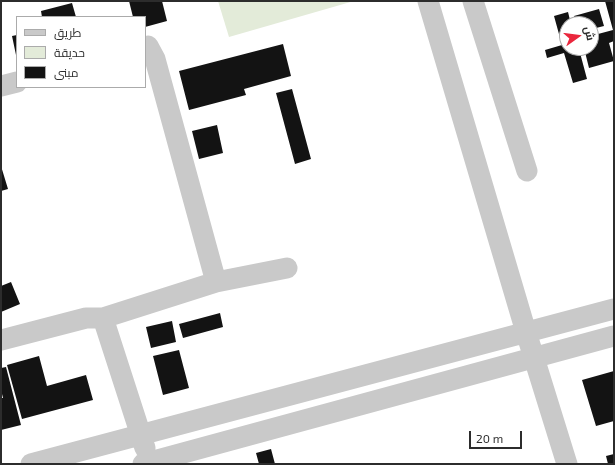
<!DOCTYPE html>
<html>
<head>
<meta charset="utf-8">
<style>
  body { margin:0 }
  #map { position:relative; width:615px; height:465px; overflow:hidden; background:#fff; font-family:"Exo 2",Cairo,sans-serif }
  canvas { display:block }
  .frame { position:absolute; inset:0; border:2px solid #2c2c2c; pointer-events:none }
  .legend { position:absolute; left:16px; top:16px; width:130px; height:72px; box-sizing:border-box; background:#fff; border:1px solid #ababab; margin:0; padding:5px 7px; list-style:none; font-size:12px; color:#2c2c2c }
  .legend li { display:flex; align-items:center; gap:8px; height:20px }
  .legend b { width:20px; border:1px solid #ababab }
  .north { position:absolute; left:559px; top:16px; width:40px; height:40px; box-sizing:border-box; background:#fff; border:1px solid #ababab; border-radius:50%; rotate:76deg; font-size:11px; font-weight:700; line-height:16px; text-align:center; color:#2c2c2c }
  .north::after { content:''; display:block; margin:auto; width:14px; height:18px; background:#ea273d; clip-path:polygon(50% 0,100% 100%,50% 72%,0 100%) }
  .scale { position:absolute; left:469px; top:431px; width:53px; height:18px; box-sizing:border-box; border:2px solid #2c2c2c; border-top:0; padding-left:5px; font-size:12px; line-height:14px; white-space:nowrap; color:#2c2c2c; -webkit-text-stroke:3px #fff; paint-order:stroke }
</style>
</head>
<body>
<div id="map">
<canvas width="615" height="465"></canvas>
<div class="frame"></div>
<ul class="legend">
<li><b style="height:5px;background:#c9c9c9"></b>طريق</li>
<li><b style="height:11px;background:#e3ebd9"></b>حديقة</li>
<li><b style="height:11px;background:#131313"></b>مبنى</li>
</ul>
<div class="north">ش</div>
<div class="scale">20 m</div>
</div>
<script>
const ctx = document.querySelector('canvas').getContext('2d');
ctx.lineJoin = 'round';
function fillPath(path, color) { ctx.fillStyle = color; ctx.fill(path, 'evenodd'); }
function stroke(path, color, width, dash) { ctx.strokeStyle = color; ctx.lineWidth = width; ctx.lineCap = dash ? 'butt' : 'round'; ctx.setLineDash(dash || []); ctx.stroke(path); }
const green = new Path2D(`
  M 218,1 L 354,1 L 229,37 Z`);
const building = new Path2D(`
  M 129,1 L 162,1 L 167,21 L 145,27 L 145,17 L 133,17 Z
  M 605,1 L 614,1 L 614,41 L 609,43 L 614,61 L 589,68 L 584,48 L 591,48 L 591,24 L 577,24 L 574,16 L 599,9 L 604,26 L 596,28 L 598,34 L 613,30 Z
  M 72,3 L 76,17 L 42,17 L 41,11 Z
  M 568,12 L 571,24 L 567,24 L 567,48 L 581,48 L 579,49 L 587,79 L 573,83 L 564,53 L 547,58 L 545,50 L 562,45 L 554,16 Z
  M 17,35 L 17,55 L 16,55 L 12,36 Z
  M 283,44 L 291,76 L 244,89 L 246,95 L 189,110 L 179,71 Z
  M 292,89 L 311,159 L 295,164 L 276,93 Z
  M 217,125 L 223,153 L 199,159 L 192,131 Z
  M 1,166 L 8,189 L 1,191 Z
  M 11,282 L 20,304 L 1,312 L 1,286 Z
  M 220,313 L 223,327 L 183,338 L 179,324 Z
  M 172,321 L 176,342 L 151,348 L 146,327 Z
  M 179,350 L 189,388 L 163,395 L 153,356 Z
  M 39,356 L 47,386 L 86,375 L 93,400 L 22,419 L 7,365 Z
  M 6,367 L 21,425 L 1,430 L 1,398 L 3,398 L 1,390 L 1,368 Z
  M 614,371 L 614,421 L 596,426 L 582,380 Z
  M 271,449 L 275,464 L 259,464 L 256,453 Z
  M 614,454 L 614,464 L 608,464 L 606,456 Z`);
const minor = new Path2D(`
  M 428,1 L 526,332 L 567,464
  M 473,1 L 527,171
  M 145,47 L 148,46 L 155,59 L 216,282
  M 1,86 L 17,82
  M 103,318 L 145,448
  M 1,340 L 86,318 L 103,318 L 216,282 L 287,268
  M 31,464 L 614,309
  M 143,464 L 614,336`);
fillPath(green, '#e3ebd9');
fillPath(building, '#131313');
stroke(minor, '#c9c9c9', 21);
</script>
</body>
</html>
